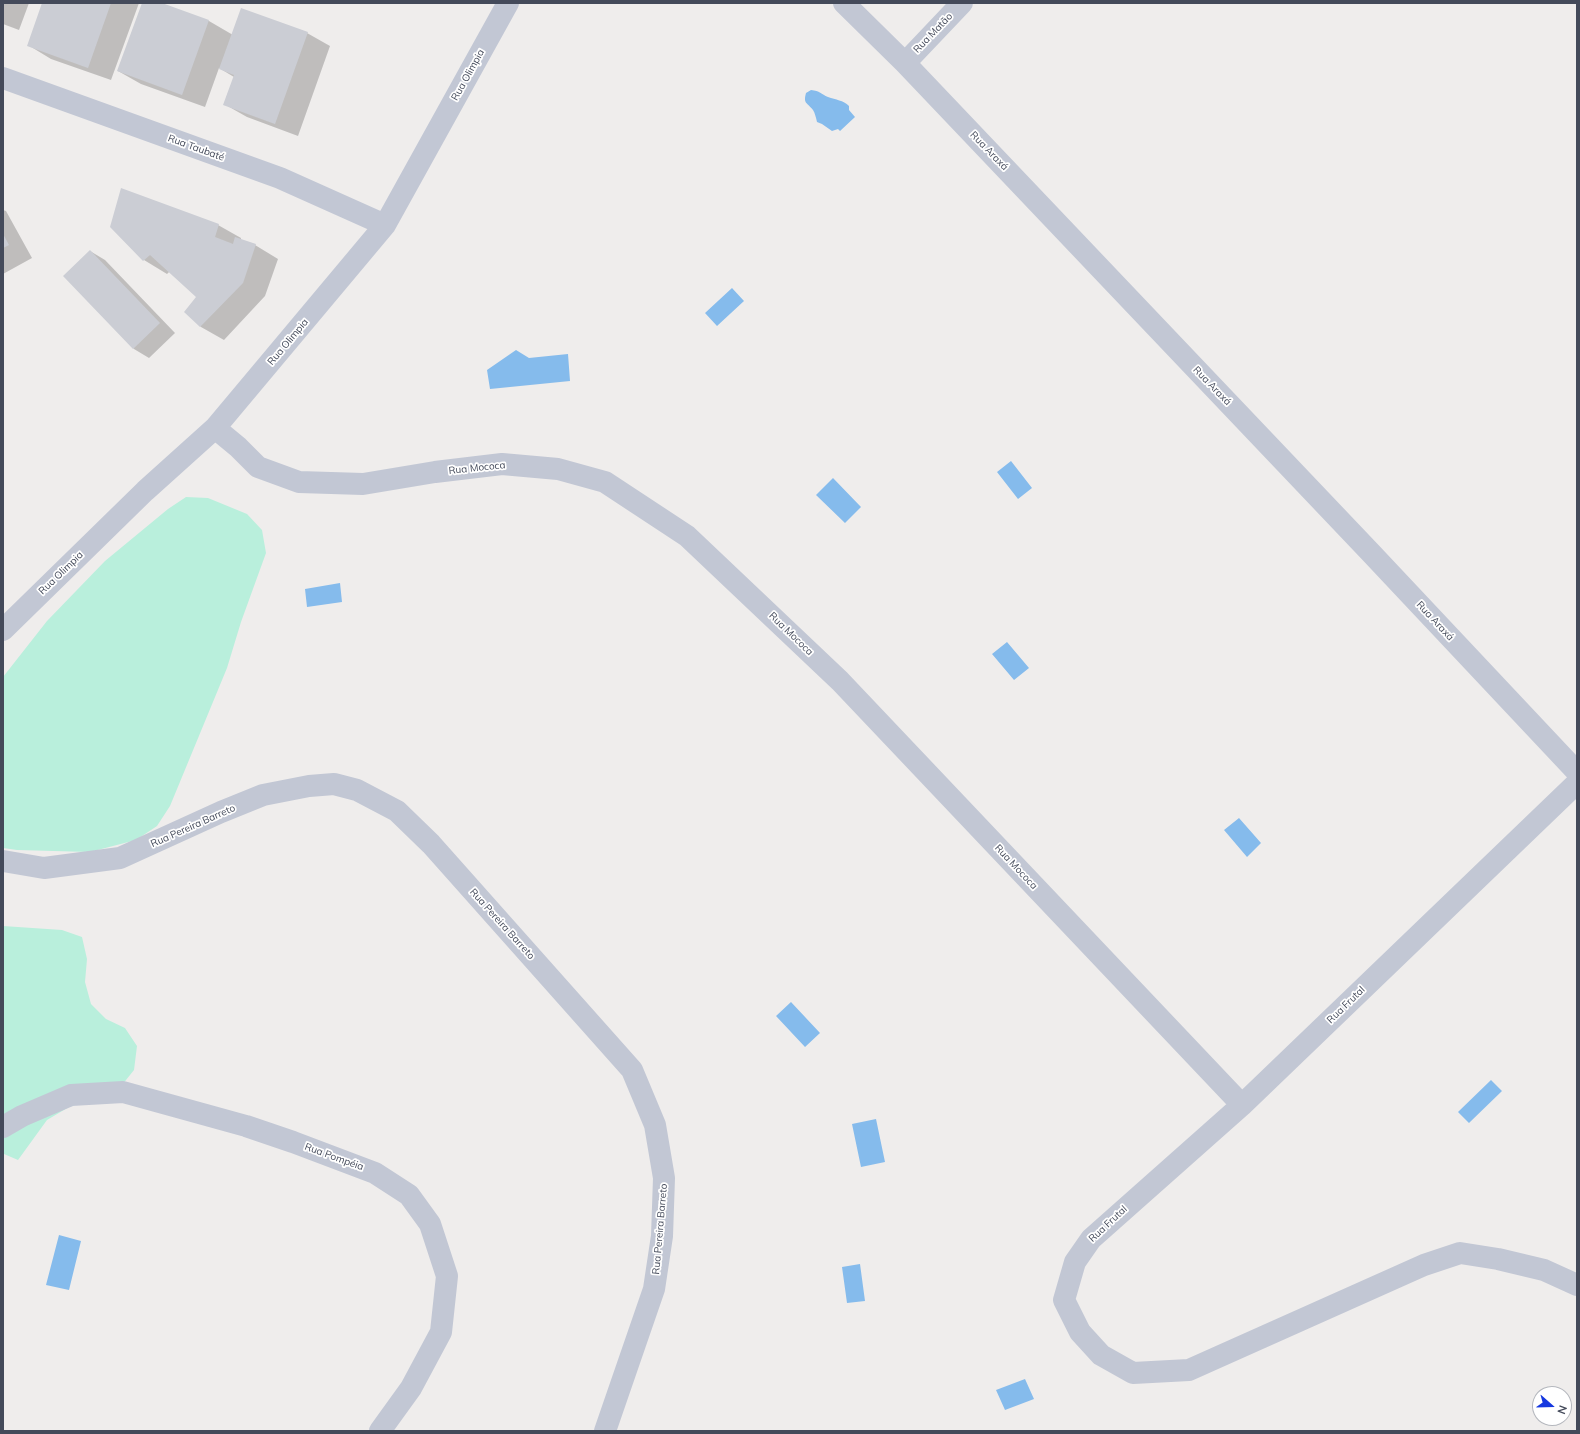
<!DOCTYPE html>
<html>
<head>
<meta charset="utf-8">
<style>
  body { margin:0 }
  #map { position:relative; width:1580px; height:1434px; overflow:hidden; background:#efedec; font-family:Mulish,sans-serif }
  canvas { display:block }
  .frame { position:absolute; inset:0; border:4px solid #444a5a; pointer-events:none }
  .north { position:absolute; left:1532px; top:1386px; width:40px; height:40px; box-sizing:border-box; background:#fff; border:1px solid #b4b7bd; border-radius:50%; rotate:110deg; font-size:11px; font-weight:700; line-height:16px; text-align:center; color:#444a5a }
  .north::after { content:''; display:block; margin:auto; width:14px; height:18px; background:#1638df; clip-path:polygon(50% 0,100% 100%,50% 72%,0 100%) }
</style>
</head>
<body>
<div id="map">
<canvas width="1580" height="1434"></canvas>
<div class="frame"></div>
<div class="north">N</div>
</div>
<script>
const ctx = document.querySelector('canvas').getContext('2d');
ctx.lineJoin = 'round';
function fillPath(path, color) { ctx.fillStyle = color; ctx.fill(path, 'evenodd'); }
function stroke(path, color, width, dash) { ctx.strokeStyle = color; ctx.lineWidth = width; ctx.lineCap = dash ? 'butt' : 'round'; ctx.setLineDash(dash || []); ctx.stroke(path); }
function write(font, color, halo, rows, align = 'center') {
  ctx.font = font + ' Mulish,sans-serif'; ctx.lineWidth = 3.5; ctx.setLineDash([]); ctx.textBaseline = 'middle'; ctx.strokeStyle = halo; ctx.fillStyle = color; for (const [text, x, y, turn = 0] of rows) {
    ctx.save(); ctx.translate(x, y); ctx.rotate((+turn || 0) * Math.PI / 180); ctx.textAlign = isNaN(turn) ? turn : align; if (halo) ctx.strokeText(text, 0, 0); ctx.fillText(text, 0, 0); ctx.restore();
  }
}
const green = new Path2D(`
  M 186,497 L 208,498 L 247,514 L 262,530 L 266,553 L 241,622 L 227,668 L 170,806 L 157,826 L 136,840 L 90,852 L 17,850 L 3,848 L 3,677 L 47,621 L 105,561 L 168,509 Z
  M 3,926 L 62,930 L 82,937 L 87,959 L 85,982 L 91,1004 L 106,1019 L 125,1028 L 137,1046 L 134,1070 L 118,1090 L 69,1107 L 47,1120 L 18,1160 L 4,1154 L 3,1159 Z`);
const water = new Path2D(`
  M 811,90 C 820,91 821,94 828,97 C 836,100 843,100 849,106 L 849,110 L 855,117 L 840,131 L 838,129 L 832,131 L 822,124 L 817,122 C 816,118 815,113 813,110 C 807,102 803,104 806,93 Z
  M 732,288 L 744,301 L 717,326 L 705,313 Z
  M 516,350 L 529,358 L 568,354 L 570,381 L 490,389 L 487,370 Z
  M 1011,461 L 1032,488 L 1018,499 L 997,472 Z
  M 833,478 L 861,507 L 845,523 L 816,495 Z
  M 340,583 L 342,602 L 307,607 L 305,589 Z
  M 1007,642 L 1029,668 L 1014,680 L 992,654 Z
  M 1239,818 L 1261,843 L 1247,857 L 1224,830 Z
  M 791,1002 L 820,1033 L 805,1047 L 776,1016 Z
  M 1491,1080 L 1502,1091 L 1469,1123 L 1458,1112 Z
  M 876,1119 L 885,1162 L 861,1167 L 852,1124 Z
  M 59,1235 L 81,1241 L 69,1290 L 46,1285 Z
  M 860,1264 L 865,1301 L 847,1303 L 842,1267 Z
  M 1025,1379 L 1034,1399 L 1005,1410 L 996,1390 Z`);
const shadow = new Path2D(`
  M 3,3 L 29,3 L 19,30 L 3,24 Z
  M 44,3 L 139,3 L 111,80 L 51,59 L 28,45 Z
  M 143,3 L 159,3 L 209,21 L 233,35 L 307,33 L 330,46 L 298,136 L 247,117 L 224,104 L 234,77 L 219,68 L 205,107 L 141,84 L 118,71 Z
  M 3,210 L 6,211 L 32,258 L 3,274 Z
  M 218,225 L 241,238 L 241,240 L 255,245 L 278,259 L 265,296 L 224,340 L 201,327 L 186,312 L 197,297 L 170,271 L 167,274 L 144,260 L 111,227 Z
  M 90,251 L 105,260 L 175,333 L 149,358 L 134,349 L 64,276 Z`);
const building = new Path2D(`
  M 42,3 L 111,3 L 88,68 L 27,46 Z
  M 142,3 L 162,3 L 209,20 L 182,95 L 117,71 Z
  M 241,8 L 308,32 L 275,124 L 223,105 L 234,75 L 219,69 Z
  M 121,188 L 219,224 L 215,237 L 233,244 L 235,237 L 256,244 L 243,283 L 200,327 L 184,312 L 196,297 L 150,255 L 143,261 L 110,227 Z
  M 3,234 L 9,245 L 3,248 Z
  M 90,250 L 160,323 L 133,349 L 63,276 Z`);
const minor = new Path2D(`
  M 844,3 L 905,63 L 1371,553 L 1577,772
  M 905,63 L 962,3
  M 3,78 L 280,178 L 385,225
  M 215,428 L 238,447 L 258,467 L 299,482 L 363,484 L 435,472 L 502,464 L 558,469 L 605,482 L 687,536 L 840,681 L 1242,1105
  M 3,630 L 145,491 L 215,428 L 385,225 L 508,3
  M 1577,783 L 1242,1105 L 1091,1239 L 1075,1262 L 1064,1300 L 1080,1332 L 1101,1355 L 1133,1373 L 1189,1370 L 1424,1265 L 1460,1253 L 1498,1259 L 1544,1270 L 1577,1285
  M 3,861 L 44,868 L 120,858 L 221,812 L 263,795 L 309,786 L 334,784 L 357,790 L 397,811 L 431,844 L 632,1070 L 655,1125 L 664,1178 L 662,1236 L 654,1289 L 605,1431
  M 3,1127 L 22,1116 L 71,1095 L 123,1092 L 246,1126 L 293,1142 L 375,1173 L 409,1195 L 430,1224 L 447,1276 L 441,1332 L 411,1388 L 380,1431`);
const streetNames = [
  ["Rua Matão",933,33,-46],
  ["Rua Olimpia",468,75,-61],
  ["Rua Taubaté",196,148,20],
  ["Rua Araxá",989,151,46],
  ["Rua Olimpia",288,342,-50],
  ["Rua Araxá",1212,386,46],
  ["Rua Mococa",477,468,-6],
  ["Rua Olimpia",61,573,-44],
  ["Rua Araxá",1435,621,47],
  ["Rua Mococa",791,634,44],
  ["Rua Pereira Barreto",193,826,-24],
  ["Rua Mococa",1016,867,47],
  ["Rua Pereira Barreto",502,924,48],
  ["Rua Frutal",1346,1005,-44],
  ["Rua Pompéia",334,1157,20],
  ["Rua Frutal",1108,1224,-43],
  ["Rua Pereira Barreto",660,1229,-85]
];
fillPath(green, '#b9efdc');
fillPath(water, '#85bbec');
fillPath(shadow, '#0003');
fillPath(building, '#cbcdd4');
stroke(minor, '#c2c7d4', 22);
write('10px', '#444a5a', '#fff', streetNames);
</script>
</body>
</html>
